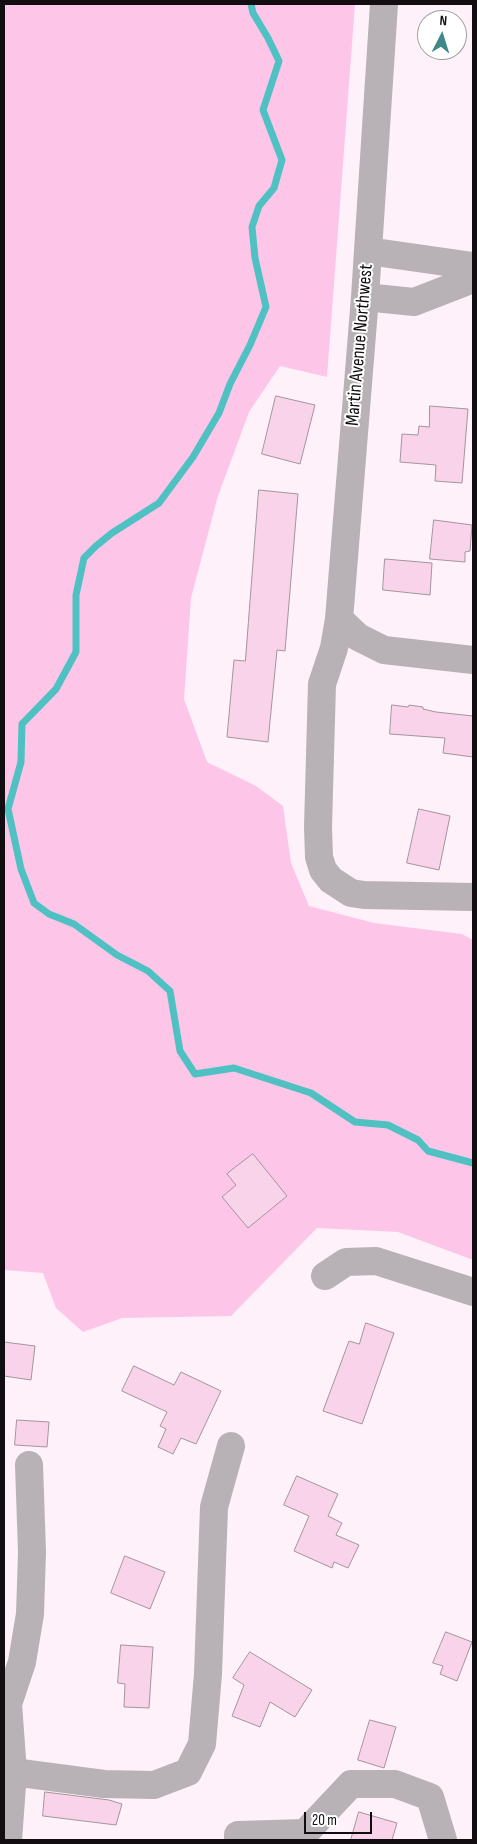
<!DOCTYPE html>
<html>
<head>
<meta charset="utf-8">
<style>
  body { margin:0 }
  #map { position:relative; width:477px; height:1844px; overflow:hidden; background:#fef1f9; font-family:"Sofia Sans Condensed",sans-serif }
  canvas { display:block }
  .frame { position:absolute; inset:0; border:5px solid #120d10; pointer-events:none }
  .north { position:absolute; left:417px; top:10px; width:50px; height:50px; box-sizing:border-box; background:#fff; border:1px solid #a09e9f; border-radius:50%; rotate:5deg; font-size:14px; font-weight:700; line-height:20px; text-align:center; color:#120d10 }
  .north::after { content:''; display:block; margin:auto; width:18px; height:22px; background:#408889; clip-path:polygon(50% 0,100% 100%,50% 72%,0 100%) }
  .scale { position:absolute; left:304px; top:1812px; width:68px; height:22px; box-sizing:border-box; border:2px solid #120d10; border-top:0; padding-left:6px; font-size:15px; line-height:18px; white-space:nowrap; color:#120d10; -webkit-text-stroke:4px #fff; paint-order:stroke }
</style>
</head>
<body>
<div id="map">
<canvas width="477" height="1844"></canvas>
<div class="frame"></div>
<div class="north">N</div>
<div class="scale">20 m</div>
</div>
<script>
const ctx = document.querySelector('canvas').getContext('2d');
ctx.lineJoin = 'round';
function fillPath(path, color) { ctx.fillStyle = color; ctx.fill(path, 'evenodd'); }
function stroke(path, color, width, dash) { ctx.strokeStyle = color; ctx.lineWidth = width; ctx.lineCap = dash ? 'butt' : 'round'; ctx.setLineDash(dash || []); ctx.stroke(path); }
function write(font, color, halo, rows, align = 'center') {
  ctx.font = font + ' "Sofia Sans Condensed",sans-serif'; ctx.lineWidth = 4; ctx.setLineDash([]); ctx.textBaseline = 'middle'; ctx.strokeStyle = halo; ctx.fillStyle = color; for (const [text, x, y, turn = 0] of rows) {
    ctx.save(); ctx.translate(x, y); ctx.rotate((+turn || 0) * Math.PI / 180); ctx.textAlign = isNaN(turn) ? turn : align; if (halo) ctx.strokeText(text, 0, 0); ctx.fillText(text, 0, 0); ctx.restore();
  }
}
const green = new Path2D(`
  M 4,4 L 355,4 L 327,377 L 280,366 L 249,412 L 218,496 L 191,598 L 184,699 L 207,762 L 256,786 L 283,806 L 291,863 L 309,906 L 374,923 L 462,934 L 473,940 L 473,1260 L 398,1232 L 317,1228 L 231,1316 L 122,1318 L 83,1332 L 56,1308 L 43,1273 L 4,1270 Z`);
const stream = new Path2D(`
  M 251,4 L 253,13 L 268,38 L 279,61 L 263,110 L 282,160 L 274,188 L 259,206 L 252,227 L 255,258 L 266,307 L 250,345 L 230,384 L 219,413 L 193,457 L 159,503 L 112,533 L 96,546 L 84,558 L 76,595 L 76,652 L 56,689 L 22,724 L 21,762 L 8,809 L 21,869 L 34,903 L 49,914 L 74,924 L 117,955 L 148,971 L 170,991 L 180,1051 L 195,1074 L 234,1068 L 311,1093 L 355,1122 L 388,1125 L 418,1140 L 428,1151 L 473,1163`);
const building = new Path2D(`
  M 276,396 L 315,405 L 300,464 L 262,454 Z
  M 430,406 L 468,409 L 462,483 L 435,481 L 436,465 L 400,462 L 402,434 L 418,435 L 419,426 L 429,427 Z
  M 259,490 L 298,494 L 285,651 L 277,650 L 268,742 L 227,737 L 234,660 L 245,661 Z
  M 434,520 L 472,525 L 470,551 L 465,552 L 465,562 L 430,559 Z
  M 385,559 L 432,563 L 430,595 L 383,590 Z
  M 392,705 L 408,707 L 409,705 L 423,707 L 423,709 L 436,712 L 473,716 L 473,757 L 443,753 L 445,738 L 390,734 Z
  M 419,809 L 450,816 L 439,870 L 407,863 Z
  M 253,1154 L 287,1196 L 248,1228 L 222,1197 L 236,1185 L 227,1174 Z
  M 366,1323 L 394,1333 L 362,1424 L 323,1411 L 349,1341 L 359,1344 Z
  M 4,1342 L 35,1346 L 31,1380 L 4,1376 Z
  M 134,1366 L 174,1385 L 181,1372 L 221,1391 L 196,1444 L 181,1438 L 173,1454 L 158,1447 L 166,1429 L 160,1426 L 167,1412 L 122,1391 Z
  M 17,1420 L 49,1422 L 47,1447 L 15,1445 Z
  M 297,1476 L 338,1494 L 328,1516 L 342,1523 L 336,1535 L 359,1545 L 348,1568 L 334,1562 L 332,1568 L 294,1551 L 309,1516 L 284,1505 Z
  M 125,1556 L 165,1572 L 150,1609 L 111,1593 Z
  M 446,1632 L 472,1642 L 457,1681 L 440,1674 L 443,1666 L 433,1663 Z
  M 121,1645 L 153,1647 L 149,1708 L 124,1707 L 125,1684 L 118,1683 Z
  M 250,1652 L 312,1690 L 295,1717 L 270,1702 L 260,1727 L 232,1716 L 244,1685 L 233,1678 Z
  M 370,1720 L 396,1727 L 384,1768 L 358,1760 Z
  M 45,1792 L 109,1800 L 122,1804 L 116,1825 L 43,1816 Z
  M 359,1812 L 397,1823 L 392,1840 L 351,1840 Z`);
const minor = new Path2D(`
  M 384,4 L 365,297 L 339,619 L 334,648 L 322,684 L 318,827 L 319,857 L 323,870 L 331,880 L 351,893 L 364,895 L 473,897
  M 368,251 L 473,266
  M 365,297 L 414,302 L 473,279
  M 339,619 L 358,637 L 384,650 L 473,660
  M 325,1276 L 346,1262 L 376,1261 L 473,1292
  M 13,1772 L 104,1784 L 154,1785 L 188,1772 L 202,1744 L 208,1674 L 214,1507 L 231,1446
  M 8,1840 L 13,1772 L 8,1704 L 22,1662 L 30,1614 L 32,1552 L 29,1465
  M 238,1840 L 238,1835 L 305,1833 L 351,1784 L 395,1784 L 430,1797 L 443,1840`);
const streetNames = [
  ["Martin Avenue Northwest",360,345,-85]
];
fillPath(green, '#fdc6e8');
stroke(stream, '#4fc1c2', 7);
fillPath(building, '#f8d3ea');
stroke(building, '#a3949d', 1);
stroke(minor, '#b8b1b5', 28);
write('19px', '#120d10', '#fff', streetNames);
</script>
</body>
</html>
